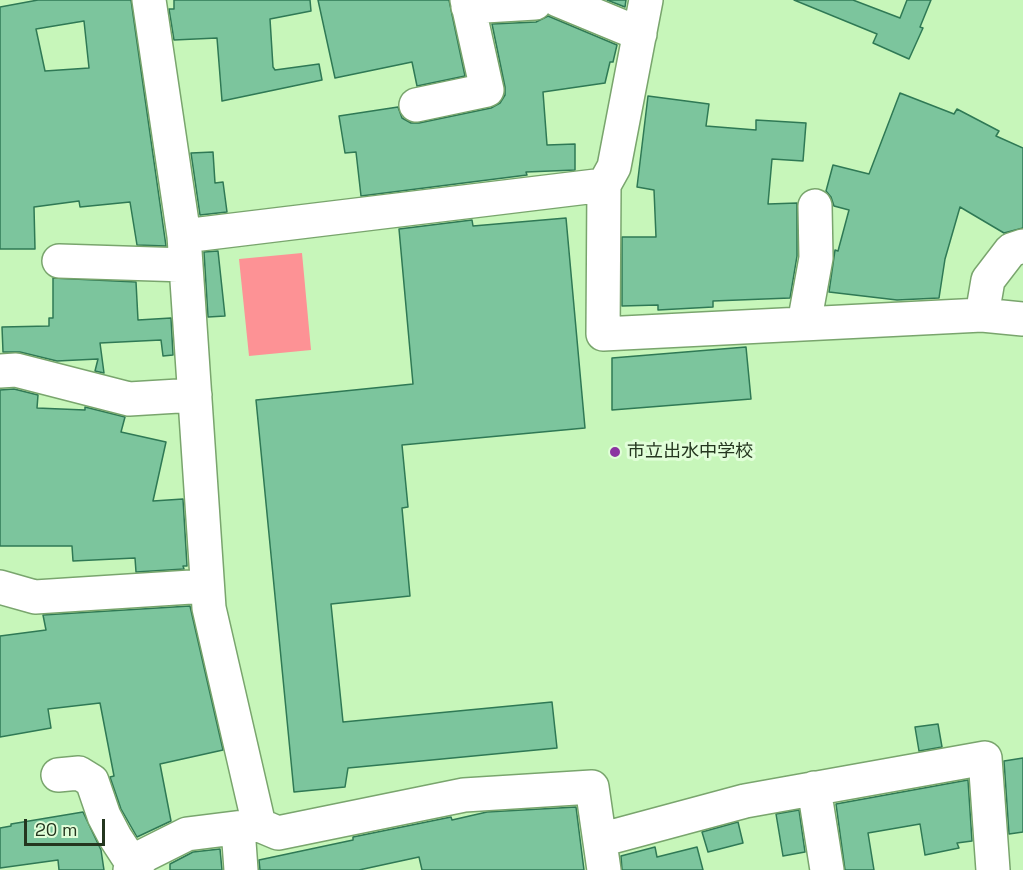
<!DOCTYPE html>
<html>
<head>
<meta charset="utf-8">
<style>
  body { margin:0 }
  #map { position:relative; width:1023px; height:870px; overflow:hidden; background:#c7f6ba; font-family:"Space Grotesk",sans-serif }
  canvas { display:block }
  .scale { position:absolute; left:24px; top:819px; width:81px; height:27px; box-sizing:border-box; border:3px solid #24361f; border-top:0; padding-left:8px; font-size:18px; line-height:21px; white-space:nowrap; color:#24361f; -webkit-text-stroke:4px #e1fed9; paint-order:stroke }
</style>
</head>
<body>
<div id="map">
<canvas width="1023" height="870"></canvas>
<div class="scale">20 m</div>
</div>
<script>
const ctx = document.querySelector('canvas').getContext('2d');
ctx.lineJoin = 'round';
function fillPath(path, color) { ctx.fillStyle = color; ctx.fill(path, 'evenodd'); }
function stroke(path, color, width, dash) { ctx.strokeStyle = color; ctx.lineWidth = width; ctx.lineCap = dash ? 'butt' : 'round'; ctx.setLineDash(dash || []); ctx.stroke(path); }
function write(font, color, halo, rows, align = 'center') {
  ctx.font = font + ' "Space Grotesk","Noto Sans JP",sans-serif'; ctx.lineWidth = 6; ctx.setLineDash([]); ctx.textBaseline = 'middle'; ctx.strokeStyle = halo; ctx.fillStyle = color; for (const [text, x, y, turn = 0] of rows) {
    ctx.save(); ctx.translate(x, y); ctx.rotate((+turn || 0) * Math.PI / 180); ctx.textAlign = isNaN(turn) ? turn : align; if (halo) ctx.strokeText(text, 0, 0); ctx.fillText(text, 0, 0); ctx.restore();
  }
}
const water = new Path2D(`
  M 302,253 L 311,350 L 249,356 L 239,259 Z`);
const building = new Path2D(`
  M 38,0 L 131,0 L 166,246 L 137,245 L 130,202 L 80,207 L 79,201 L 34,207 L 35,249 L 0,249 L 0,7 ZM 84,21 L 89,68 L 45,71 L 36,29 Z
  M 174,0 L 310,0 L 311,11 L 270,19 L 273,67 L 275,70 L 319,64 L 322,80 L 222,101 L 217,38 L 174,40 L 169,9 L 174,9 Z
  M 318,0 L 449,0 L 465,76 L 417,86 L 412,62 L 335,78 Z
  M 607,0 L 626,0 L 625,7 Z
  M 794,0 L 853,0 L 900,18 L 907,0 L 931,0 L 920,27 L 923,28 L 909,59 L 873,43 L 877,34 Z
  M 548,16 L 617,45 L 613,62 L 610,62 L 605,83 L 543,92 L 547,145 L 575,144 L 575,170 L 526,172 L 527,175 L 361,196 L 356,152 L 345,153 L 339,116 L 398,107 L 402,118 L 411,123 L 419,123 L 491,108 L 500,103 L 505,95 L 505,87 L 492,24 L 536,22 Z
  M 900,93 L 954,114 L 957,109 L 999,131 L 996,136 L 1023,148 L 1023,228 L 1004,233 L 960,207 L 945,259 L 939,298 L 897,300 L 829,292 L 835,250 L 838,251 L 849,210 L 834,206 L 831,197 L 826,191 L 833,165 L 869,174 Z
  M 648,96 L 709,104 L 706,126 L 756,130 L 756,120 L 806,123 L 803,161 L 772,159 L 768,204 L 797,203 L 797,256 L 790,298 L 713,301 L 713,307 L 658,310 L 658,305 L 622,306 L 622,237 L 656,237 L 654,190 L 637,187 Z
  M 213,152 L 215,183 L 223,182 L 227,212 L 200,215 L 191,153 Z
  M 566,218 L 585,428 L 402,445 L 408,507 L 402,508 L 410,596 L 331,604 L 343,722 L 552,702 L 557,748 L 348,768 L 345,787 L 294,792 L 256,400 L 413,384 L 399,229 L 472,220 L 473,226 Z
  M 218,251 L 225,316 L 208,317 L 204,252 Z
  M 53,278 L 136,282 L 138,320 L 171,318 L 173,355 L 163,356 L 161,340 L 100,343 L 104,373 L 95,371 L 98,359 L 57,361 L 20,352 L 3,352 L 2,327 L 49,326 L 49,318 L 53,318 Z
  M 746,347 L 751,399 L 612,410 L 612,358 Z
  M 14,389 L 38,395 L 37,408 L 85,410 L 85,407 L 125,417 L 121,432 L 166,442 L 153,501 L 183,499 L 187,566 L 183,566 L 184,569 L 136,572 L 135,558 L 73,561 L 72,546 L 0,546 L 0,390 Z
  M 190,606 L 223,750 L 160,764 L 171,821 L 137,837 L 121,809 L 110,777 L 114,776 L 100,703 L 48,709 L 51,728 L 0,737 L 0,636 L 46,630 L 43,615 Z
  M 938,724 L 942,747 L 919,751 L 915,727 Z
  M 1023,758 L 1023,832 L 1009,834 L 1004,761 Z
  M 968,780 L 972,841 L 957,843 L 959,848 L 925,855 L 920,824 L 868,833 L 874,870 L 845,870 L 836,804 Z
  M 576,807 L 584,870 L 422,870 L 419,857 L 359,870 L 260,870 L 259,860 L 353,840 L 353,837 L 451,817 L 452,820 L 487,812 Z
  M 799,810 L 805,852 L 783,856 L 776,814 Z
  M 83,812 L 101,850 L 104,870 L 59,870 L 58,860 L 0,868 L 0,828 L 11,826 L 11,824 Z
  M 738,822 L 743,843 L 708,852 L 702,832 Z
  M 655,847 L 657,857 L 697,847 L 703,870 L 622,870 L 621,856 Z
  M 220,849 L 222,870 L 170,870 L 170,864 L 193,852 Z`);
const minor = new Path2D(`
  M 149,0 L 184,236 L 209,608 L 259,825
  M 558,0 L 640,34
  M 468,7 L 535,3 L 537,0
  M 416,105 L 487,90 L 467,0
  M 604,185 L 603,334 L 982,315
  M 184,236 L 604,185 L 614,167 L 646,0
  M 1023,246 L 1011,250 L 988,280 L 982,315 L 1023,319
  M 59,261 L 186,265
  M 804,324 L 816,258 L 815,206
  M 0,371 L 16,370 L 129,399 L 195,395
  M 0,587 L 35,597 L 207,586
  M 58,775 L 79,773 L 92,781 L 104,816 L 115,837 L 134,866
  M 814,788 L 827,870
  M 238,828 L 241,870
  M 600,840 L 745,801 L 985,758 L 993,870
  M 130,870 L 145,855 L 187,834 L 259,825 L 278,833 L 464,795 L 592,787 L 604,870`);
const markers = [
  [615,452,6,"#8b34a1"]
];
const poiNames = [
  ["市立出水中学校",627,452]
];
fillPath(water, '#fd9295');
fillPath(building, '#7cc59d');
stroke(building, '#2f7955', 1.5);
stroke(minor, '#79a56d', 36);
stroke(minor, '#fff', 33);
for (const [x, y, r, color] of markers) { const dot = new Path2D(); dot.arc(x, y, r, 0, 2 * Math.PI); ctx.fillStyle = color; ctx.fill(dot); stroke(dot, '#e1fed9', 2); }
write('18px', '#24361f', '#e1fed9', poiNames, 'left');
</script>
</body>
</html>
